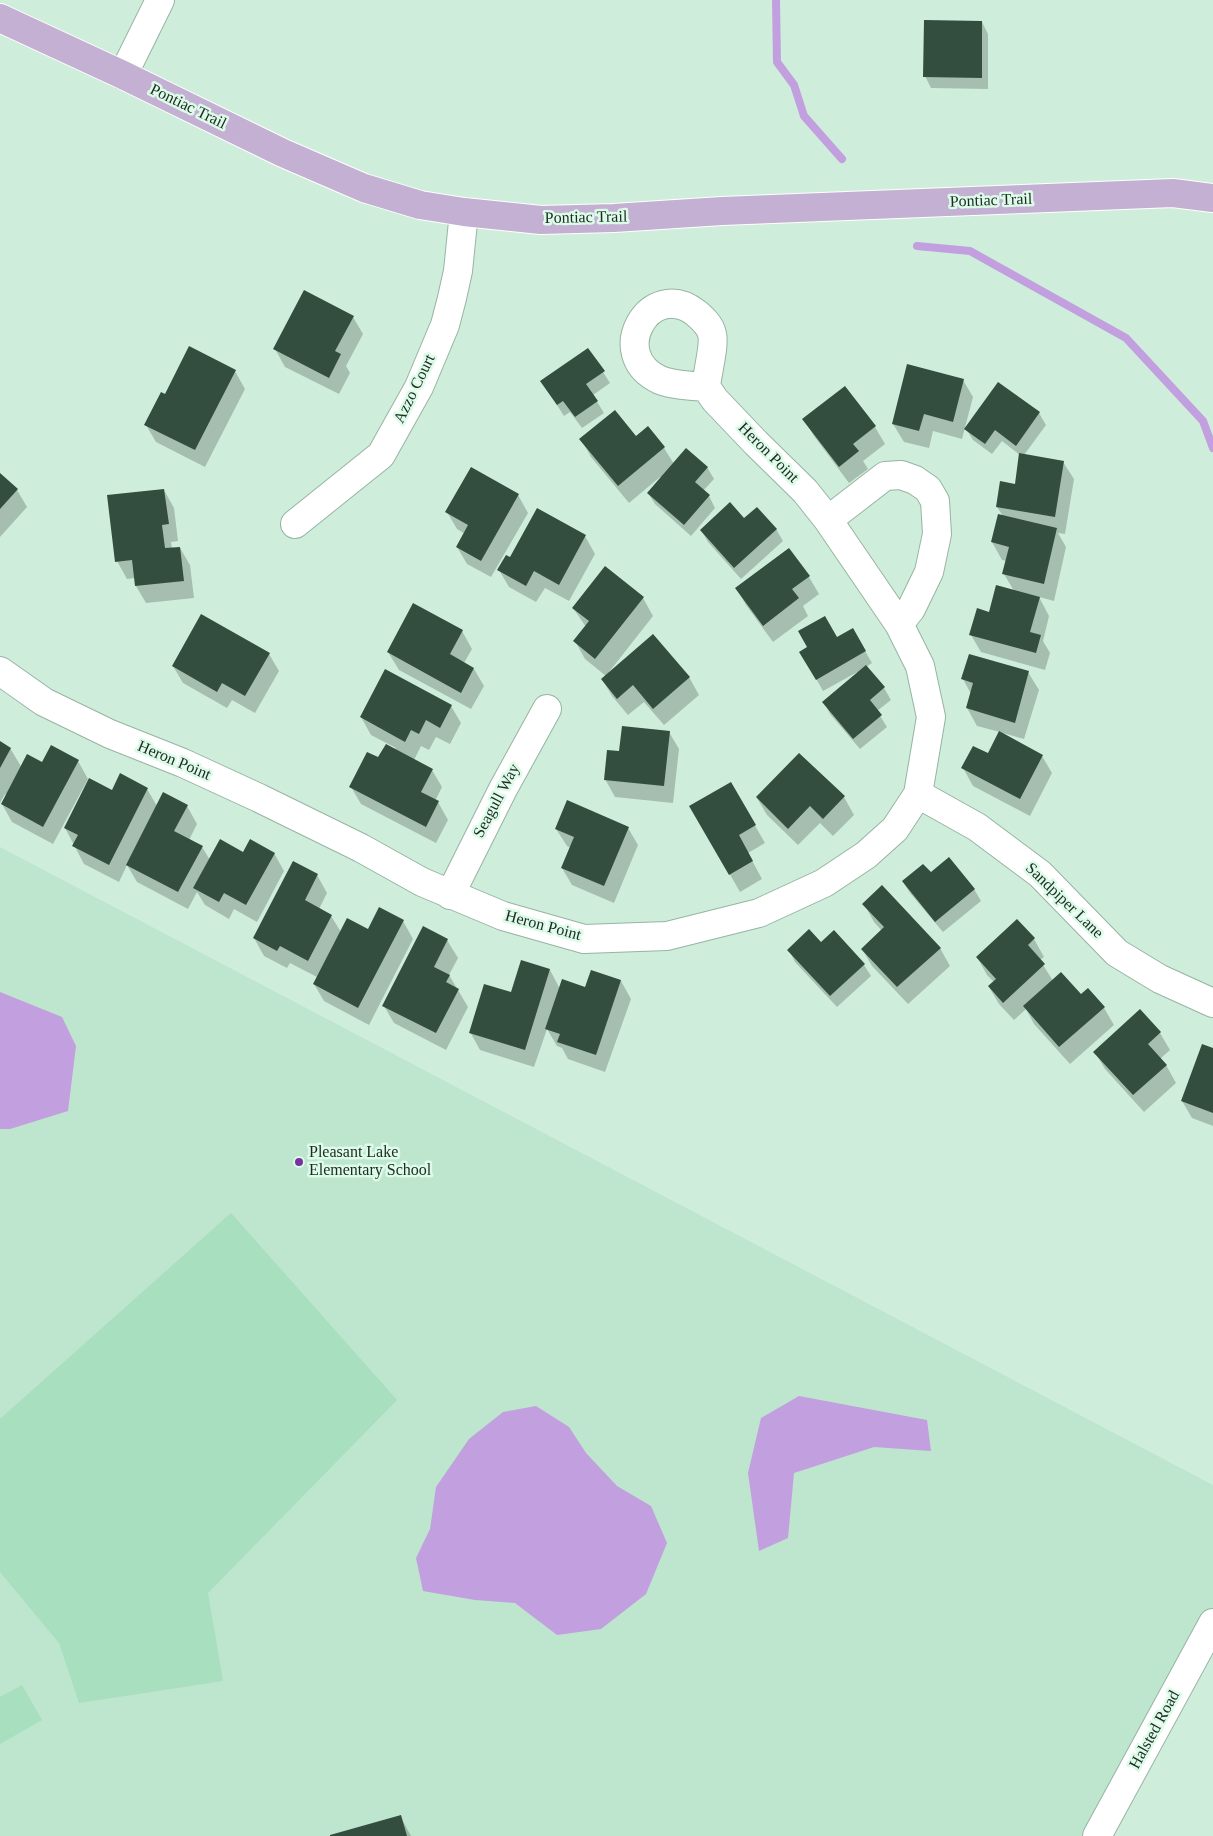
<!DOCTYPE html>
<html>
<head>
<meta charset="utf-8">
<style>
  body { margin:0 }
  canvas { display:block; background:#cfeddb }
</style>
</head>
<body>
<canvas width="1213" height="1836"></canvas>
<script>
const ctx = document.querySelector('canvas').getContext('2d');
ctx.lineJoin = 'round';
function fillPath(path, color) { ctx.fillStyle = color; ctx.fill(path, 'evenodd'); }
function stroke(path, color, width, dash) { ctx.strokeStyle = color; ctx.lineWidth = width; ctx.lineCap = dash ? 'butt' : 'round'; ctx.setLineDash(dash || []); ctx.stroke(path); }
function write(font, color, halo, rows, align = 'center') {
  ctx.font = font + ' "Times New Roman",serif'; ctx.lineWidth = 5; ctx.setLineDash([]); ctx.textBaseline = 'middle'; ctx.strokeStyle = halo; ctx.fillStyle = color; for (const [text, x, y, turn = 0] of rows) {
    ctx.save(); ctx.translate(x, y); ctx.rotate((+turn || 0) * Math.PI / 180); ctx.textAlign = isNaN(turn) ? turn : align; if (halo) ctx.strokeText(text, 0, 0); ctx.fillText(text, 0, 0); ctx.restore();
  }
}
const built = new Path2D(`
  M 0,847 L 1213,1485 L 1213,1616 L 1096,1836 L 0,1836 Z`);
const green = new Path2D(`
  M 231,1213 L 397,1400 L 208,1593 L 223,1681 L 79,1703 L 59,1643 L 0,1572 L 0,1419 Z
  M 22,1685 L 42,1720 L 0,1744 L 0,1697 Z`);
const water = new Path2D(`
  M 0,992 L 62,1017 L 76,1046 L 68,1111 L 10,1129 L 0,1129 Z
  M 799,1396 L 927,1420 L 931,1451 L 874,1447 L 794,1473 L 788,1538 L 759,1551 L 748,1473 L 761,1418 Z
  M 536,1406 L 569,1427 L 586,1453 L 617,1486 L 651,1506 L 667,1543 L 646,1594 L 601,1629 L 557,1635 L 515,1603 L 475,1600 L 423,1591 L 416,1558 L 430,1529 L 436,1487 L 469,1439 L 503,1412 Z`);
const shadow = new Path2D(`
  M 982,22 L 988,34 L 988,89 L 931,88 L 925,76 Z
  M 353,317 L 363,334 L 346,366 L 350,373 L 339,394 L 285,367 L 275,349 Z
  M 235,371 L 245,389 L 205,467 L 156,442 L 146,425 L 166,396 Z
  M 603,372 L 610,383 L 593,395 L 604,413 L 582,428 L 570,412 L 564,416 L 542,382 Z
  M 963,380 L 973,397 L 962,439 L 933,431 L 929,448 L 904,442 L 893,424 Z
  M 845,388 L 875,427 L 885,444 L 863,461 L 868,469 L 849,483 L 814,436 L 804,419 Z
  M 1039,413 L 1046,425 L 1024,455 L 1063,462 L 1074,479 L 1065,534 L 1058,533 L 1066,547 L 1054,601 L 1039,597 L 1049,616 L 1043,641 L 1050,653 L 1045,670 L 981,652 L 971,635 L 990,613 L 1014,591 L 1004,574 L 1007,561 L 1002,560 L 992,542 L 1003,516 L 997,507 L 1016,485 L 1020,455 L 1002,441 L 992,454 L 973,440 L 966,429 Z
  M 647,428 L 664,448 L 674,464 L 707,467 L 714,479 L 703,491 L 709,496 L 715,508 L 691,536 L 655,504 L 648,493 L 661,478 L 660,477 L 629,503 L 591,457 L 581,439 L 635,437 Z
  M 0,474 L 17,490 L 27,507 L 0,537 Z
  M 164,490 L 174,508 L 178,541 L 171,542 L 172,549 L 180,548 L 190,565 L 194,598 L 146,603 L 136,586 L 135,578 L 127,579 L 117,561 Z
  M 518,495 L 528,513 L 491,577 L 467,564 L 457,547 L 465,534 L 457,529 L 447,512 Z
  M 744,520 L 776,529 L 783,541 L 741,579 L 708,542 L 701,530 Z
  M 585,536 L 595,554 L 569,601 L 545,588 L 536,602 L 509,587 L 499,570 L 510,559 Z
  M 788,549 L 809,577 L 819,594 L 803,606 L 808,616 L 773,642 L 746,605 L 736,588 Z
  M 643,598 L 653,616 L 609,672 L 689,677 L 699,695 L 664,725 L 644,702 L 628,715 L 612,696 L 602,679 L 606,676 L 585,659 L 575,641 L 586,627 L 573,608 Z
  M 853,630 L 872,663 L 866,667 L 884,688 L 891,700 L 877,711 L 887,727 L 860,749 L 830,714 L 824,702 L 861,670 L 823,691 L 801,652 L 837,639 Z
  M 462,631 L 472,649 L 464,663 L 474,669 L 484,686 L 471,709 L 399,670 L 388,652 Z
  M 269,654 L 279,671 L 255,713 L 232,700 L 227,708 L 183,683 L 173,666 Z
  M 1028,672 L 1039,690 L 1024,739 L 1003,733 L 1042,756 L 1052,773 L 1030,816 L 973,786 L 963,768 L 988,755 L 1000,732 L 977,726 L 967,708 L 971,694 L 963,679 Z
  M 451,706 L 461,723 L 450,744 L 436,737 L 429,750 L 421,746 L 414,760 L 432,770 L 442,787 L 435,801 L 438,802 L 448,820 L 436,843 L 361,804 L 351,787 L 379,759 L 396,748 L 371,735 L 361,717 Z
  M 669,732 L 679,749 L 673,803 L 615,797 L 605,779 L 620,753 Z
  M 0,743 L 10,748 L 22,768 L 43,764 L 78,761 L 88,779 L 53,844 L 12,822 L 2,804 L 7,795 L 5,794 L 0,803 Z
  M 731,784 L 765,843 L 748,853 L 762,879 L 740,892 L 691,806 Z
  M 147,789 L 157,806 L 187,806 L 197,824 L 189,840 L 202,847 L 210,860 L 243,854 L 274,853 L 284,871 L 257,922 L 234,909 L 229,919 L 205,905 L 197,892 L 188,909 L 137,882 L 127,865 L 119,882 L 84,864 L 65,828 L 113,792 Z
  M 844,797 L 854,815 L 833,836 L 820,823 L 798,845 L 767,815 L 757,798 Z
  M 628,828 L 638,845 L 614,903 L 572,885 L 562,868 L 571,848 L 567,846 L 556,829 Z
  M 930,874 L 974,889 L 981,901 L 943,932 L 910,893 L 903,882 Z
  M 317,875 L 327,893 L 319,909 L 331,916 L 341,932 L 368,930 L 380,909 L 403,921 L 413,939 L 369,1025 L 324,1001 L 314,984 L 317,977 L 290,963 L 287,968 L 264,956 L 254,938 Z
  M 864,904 L 940,948 L 950,966 L 908,1004 L 872,966 L 862,949 L 882,931 L 874,922 Z
  M 1017,921 L 1034,939 L 1044,957 L 1040,960 L 1053,981 L 1104,1008 L 1114,1025 L 1070,1064 L 1034,1024 L 1026,1009 L 1014,1020 L 999,1004 L 989,987 L 994,982 L 987,975 L 977,957 Z
  M 424,928 L 447,940 L 458,958 L 449,975 L 468,1007 L 446,1050 L 394,1023 L 384,1006 Z
  M 821,943 L 864,965 L 871,976 L 837,1007 L 795,962 L 789,950 Z
  M 550,970 L 560,989 L 585,989 L 621,981 L 631,999 L 605,1072 L 568,1059 L 562,1048 L 557,1046 L 547,1029 L 534,1067 L 480,1050 L 470,1032 L 512,994 Z
  M 1160,1033 L 1170,1050 L 1160,1059 L 1166,1065 L 1176,1083 L 1144,1112 L 1105,1069 L 1095,1052 Z
  M 1213,1049 L 1213,1126 L 1192,1118 L 1182,1101 Z
  M 400,1816 L 411,1836 L 333,1836 Z`);
const stream = new Path2D(`
  M 776,0 L 777,62 L 794,85 L 804,116 L 842,159
  M 917,246 L 970,251 L 1126,338 L 1203,421 L 1213,448`);
const building = new Path2D(`
  M 924,20 L 982,21 L 982,78 L 923,77 Z
  M 304,290 L 354,316 L 335,351 L 341,354 L 329,378 L 273,349 Z
  M 189,346 L 236,370 L 195,450 L 144,425 L 161,392 L 165,394 Z
  M 588,348 L 605,371 L 586,384 L 598,401 L 575,417 L 563,401 L 557,405 L 540,381 Z
  M 907,364 L 964,379 L 953,422 L 924,414 L 919,431 L 892,424 Z
  M 998,382 L 1040,412 L 1016,446 L 995,430 L 985,444 L 964,429 Z
  M 845,386 L 876,426 L 853,444 L 859,451 L 839,467 L 802,419 Z
  M 615,410 L 636,436 L 648,426 L 665,447 L 618,486 L 579,439 Z
  M 686,448 L 708,467 L 695,482 L 710,495 L 684,525 L 647,493 Z
  M 1019,453 L 1064,461 L 1055,517 L 996,507 L 1000,481 L 1015,484 Z
  M 471,467 L 519,494 L 481,561 L 456,547 L 468,525 L 445,512 Z
  M 0,473 L 18,489 L 0,509 Z
  M 164,489 L 169,524 L 162,525 L 165,548 L 180,547 L 184,581 L 135,586 L 132,560 L 115,562 L 107,495 Z
  M 730,502 L 744,518 L 757,507 L 777,529 L 734,568 L 700,530 Z
  M 537,508 L 586,535 L 559,585 L 534,571 L 526,586 L 497,570 L 506,555 L 510,557 Z
  M 998,514 L 1057,528 L 1044,584 L 1002,574 L 1009,547 L 991,542 Z
  M 789,548 L 810,576 L 792,589 L 799,598 L 763,626 L 735,588 Z
  M 605,566 L 644,597 L 595,659 L 573,641 L 589,621 L 572,608 Z
  M 996,585 L 1040,597 L 1030,632 L 1041,635 L 1036,653 L 969,635 L 977,608 L 989,612 Z
  M 413,603 L 463,630 L 450,654 L 474,668 L 461,693 L 387,652 Z
  M 201,614 L 270,653 L 245,696 L 222,683 L 217,692 L 172,666 Z
  M 825,616 L 837,637 L 853,628 L 866,651 L 816,680 L 799,652 L 807,647 L 798,631 Z
  M 653,634 L 690,677 L 653,709 L 633,685 L 617,699 L 601,679 Z
  M 969,654 L 1029,671 L 1015,723 L 966,708 L 973,683 L 961,679 Z
  M 866,665 L 885,687 L 870,700 L 882,715 L 853,739 L 822,702 Z
  M 385,669 L 452,705 L 440,728 L 426,720 L 419,734 L 411,730 L 405,742 L 360,717 Z
  M 622,726 L 670,731 L 664,786 L 604,780 L 607,750 L 619,751 Z
  M 999,731 L 1043,755 L 1020,799 L 961,768 L 973,746 L 988,753 Z
  M 0,741 L 11,748 L 0,768 Z
  M 386,744 L 433,769 L 421,792 L 439,801 L 426,827 L 349,787 L 367,752 L 378,757 Z
  M 51,745 L 79,760 L 43,827 L 1,804 L 27,754 L 42,762 Z
  M 799,753 L 845,796 L 823,819 L 810,806 L 788,829 L 756,797 Z
  M 120,773 L 148,788 L 109,865 L 72,846 L 78,835 L 64,828 L 89,778 L 112,790 Z
  M 731,782 L 756,825 L 739,835 L 753,861 L 729,875 L 689,806 Z
  M 163,792 L 188,805 L 174,831 L 203,846 L 178,892 L 126,865 Z
  M 567,800 L 629,827 L 604,886 L 561,868 L 574,837 L 555,829 Z
  M 220,839 L 243,852 L 250,839 L 275,853 L 246,905 L 224,893 L 219,902 L 193,888 Z
  M 949,857 L 975,889 L 935,922 L 902,881 L 923,864 L 931,872 Z
  M 293,861 L 318,874 L 305,900 L 332,915 L 308,961 L 280,946 L 277,951 L 253,938 Z
  M 882,885 L 941,948 L 897,987 L 861,949 L 884,927 L 862,904 Z
  M 379,907 L 404,920 L 358,1008 L 313,984 L 347,918 L 368,929 Z
  M 1017,919 L 1035,938 L 1028,945 L 1045,964 L 1003,1003 L 988,986 L 996,979 L 976,957 Z
  M 423,926 L 448,939 L 434,967 L 450,975 L 446,982 L 459,989 L 436,1033 L 382,1006 Z
  M 809,929 L 821,942 L 834,930 L 865,964 L 830,996 L 787,950 Z
  M 521,960 L 550,969 L 525,1050 L 469,1033 L 484,984 L 511,992 Z
  M 591,970 L 621,980 L 596,1055 L 557,1042 L 560,1034 L 545,1029 L 562,979 L 585,987 Z
  M 1061,972 L 1081,994 L 1088,988 L 1105,1007 L 1059,1047 L 1023,1006 Z
  M 1140,1009 L 1161,1032 L 1148,1044 L 1167,1065 L 1133,1095 L 1093,1052 Z
  M 1202,1044 L 1213,1048 L 1213,1113 L 1181,1101 Z
  M 401,1815 L 407,1836 L 330,1836 L 330,1835 Z`);
const minor = new Path2D(`
  M 123,75 L 160,0
  M 828,520 L 885,476 L 901,475 L 915,480 L 928,489 L 935,501 L 937,534 L 929,572 L 911,609 L 899,624
  M 295,524 L 381,455 L 419,387 L 445,325 L 452,298 L 458,271 L 464,212
  M 0,671 L 44,702 L 110,734 L 183,763 L 259,798 L 361,848 L 422,882 L 503,916 L 584,939 L 667,936 L 759,913 L 824,883 L 866,855 L 895,829 L 918,794 L 931,717 L 920,666 L 899,624 L 828,520 L 805,491 L 756,443 L 715,400 L 706,387 C 693,386 671,385 660,380 C 605,355 650,277 696,313 C 703,319 710,325 712,334 C 715,345 707,374 706,387
  M 918,794 L 977,827 L 1040,874 L 1117,953 L 1160,979 L 1213,1003
  M 450,895 L 503,789 L 547,709
  M 1097,1836 L 1213,1623`);
const major = new Path2D(`
  M 0,18 L 123,75 L 283,153 L 364,188 L 420,205 L 464,212 L 541,220 L 614,218 L 722,211 L 1173,193 L 1213,198`);
const markers = [
  [299,1162,5,"#7830a3"]
];
const streetNames = [
  ["Pontiac Trail",188,107,26],
  ["Pontiac Trail",991,201,-2],
  ["Pontiac Trail",586,218,-1],
  ["Azzo Court",415,389,-64],
  ["Heron Point",768,453,45],
  ["Heron Point",174,761,23],
  ["Seagull Way",497,801,-62],
  ["Sandpiper Lane",1064,901,44],
  ["Heron Point",543,926,15],
  ["Halsted Road",1155,1730,-61]
];
const poiNames = [
  ["Pleasant Lake",309,1153],
  ["Elementary School",309,1171]
];
fillPath(built, '#bee5ce');
fillPath(green, '#a7dfbf');
fillPath(water, '#c29fde');
fillPath(shadow, '#0003');
stroke(stream, '#c29fde', 8);
fillPath(building, '#334d3e');
stroke(minor, '#97b4a3', 30);
stroke(major, '#fff', 30);
stroke(minor, '#fff', 28);
stroke(major, '#c4b0d3', 28);
for (const [x, y, r, color] of markers) { const dot = new Path2D(); dot.arc(x, y, r, 0, 2 * Math.PI); ctx.fillStyle = color; ctx.fill(dot); stroke(dot, '#dcfbe8', 2); }
write('16px', '#1e2922', '#dcfbe8', streetNames);
write('16px', '#1e2922', '#dcfbe8', poiNames, 'left');
</script>
</body>
</html>
